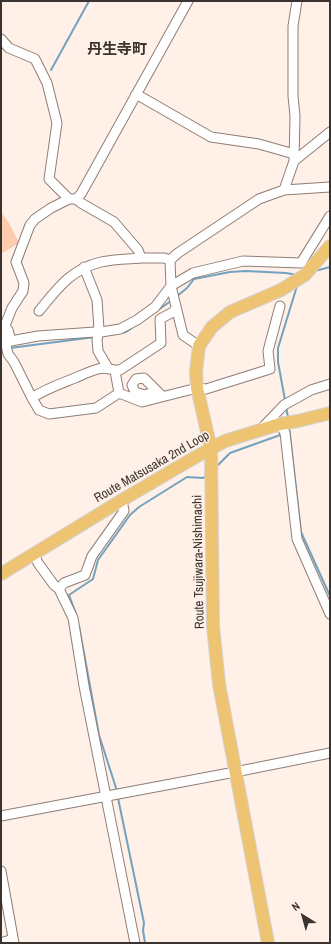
<!DOCTYPE html>
<html>
<head>
<meta charset="utf-8">
<style>
  body { margin:0 }
  #map { position:relative; width:331px; height:944px; overflow:hidden; background:#fff0e8; font-family:"Archivo Narrow",sans-serif }
  canvas { display:block }
  .frame { position:absolute; inset:0; border:2px solid #3a332f; pointer-events:none }
  .north { position:absolute; left:283px; top:896px; width:40px; height:40px; -webkit-text-stroke:3px #fff0e8; paint-order:stroke; rotate:323deg; font-size:11px; font-weight:700; line-height:16px; text-align:center; color:#3a332f }
  .north::after { content:''; display:block; margin:auto; width:14px; height:18px; background:#3a332f; clip-path:polygon(50% 0,100% 100%,50% 72%,0 100%) }
</style>
</head>
<body>
<div id="map">
<canvas width="331" height="944"></canvas>
<div class="frame"></div>
<div class="north">N</div>
</div>
<script>
const ctx = document.querySelector('canvas').getContext('2d');
ctx.lineJoin = 'round';
function fillPath(path, color) { ctx.fillStyle = color; ctx.fill(path, 'evenodd'); }
function stroke(path, color, width, dash) { ctx.strokeStyle = color; ctx.lineWidth = width; ctx.lineCap = dash ? 'butt' : 'round'; ctx.setLineDash(dash || []); ctx.stroke(path); }
function write(font, color, halo, rows, align = 'center') {
  ctx.font = font + ' "Archivo Narrow","Noto Sans JP",sans-serif'; ctx.lineWidth = 3; ctx.setLineDash([]); ctx.textBaseline = 'middle'; ctx.strokeStyle = halo; ctx.fillStyle = color; for (const [text, x, y, turn = 0] of rows) {
    ctx.save(); ctx.translate(x, y); ctx.rotate((+turn || 0) * Math.PI / 180); ctx.textAlign = isNaN(turn) ? turn : align; if (halo) ctx.strokeText(text, 0, 0); ctx.fillText(text, 0, 0); ctx.restore();
  }
}
const green = new Path2D(`
  M 1,212 L 9,223 L 19,243 L 1,254 Z`);
const stream = new Path2D(`
  M 51,70 L 89,1
  M 315,271 L 330,267
  M 176,297 L 187,288 L 194,279 L 230,272 L 246,271 L 286,273 L 297,275
  M 121,333 L 126,332 L 171,301
  M 10,348 L 95,337
  M 285,400 L 278,362 L 278,348 L 297,286
  M 286,406 L 288,418
  M 289,426 L 301,532 L 330,596
  M 216,467 L 230,453 L 283,434
  M 76,614 L 69,595 L 93,579 L 98,560 L 130,515 L 139,507 L 187,477 L 203,478 L 207,475
  M 79,626 L 99,735 L 117,791
  M 118,798 L 144,923 L 143,930 L 145,943`);
const minor = new Path2D(`
  M 1,39 L 9,48 L 35,59 L 47,83 L 57,123 L 49,179 L 69,199
  M 136,94 L 211,137 L 259,144 L 294,154
  M 294,161 L 330,132
  M 284,190 L 294,161 L 295,116 L 293,96 L 293,26 L 297,1
  M 76,199 L 81,194 L 188,1
  M 170,260 L 164,258 L 141,258 L 138,250 L 114,222 L 81,203 L 76,199 L 69,199 L 51,208 L 35,219 L 30,225 L 16,262 L 24,283 L 23,291 L 12,308 L 6,323 L 4,336 L 8,354 L 14,362 L 32,398 C 45,389 60,384 75,378 C 82,375 90,371 98,369 C 106,366 112,371 120,370 L 161,343 L 160,319 L 173,312 L 176,308
  M 84,267 L 97,300 L 99,329 L 97,340 L 98,351 L 108,368
  M 39,311 C 57,289 71,269 101,262 C 113,259 128,259 141,258
  M 8,330 L 11,341 L 38,336 L 95,332 L 99,329 L 101,332 L 120,329 L 137,320 L 155,307 L 171,286 L 193,273 L 243,261 L 301,263 L 330,216
  M 199,346 L 183,335 L 171,286 L 170,260 L 178,253 L 259,199 L 284,190 L 330,187
  M 115,371 L 119,393
  M 156,391 L 145,395 L 135,392 L 132,385 L 136,379 L 144,378 L 162,396
  M 32,398 L 39,410 L 49,414 L 96,408 L 119,393 L 142,402 L 197,388 L 206,389 L 270,369 L 268,351 L 280,306
  M 280,424 L 285,433 L 297,539 L 330,614
  M 261,429 L 284,405 L 311,390 L 330,384
  M 34,554 L 38,563 L 54,585 L 59,589 L 73,618 L 84,686 L 135,943
  M 59,589 L 64,583 L 85,575 L 92,556 L 124,511 L 122,500
  M 1,816 L 235,772 L 330,753
  M 1,871 L 14,943
  M 1,943 L 13,939`);
const major = new Path2D(`
  M 1,574 L 122,500 L 192,459 L 225,441 L 280,424 L 298,421 L 330,413
  M 268,943 L 219,684 L 213,626 L 211,449 L 197,388 L 196,372 L 199,346 L 212,327 L 230,312 L 281,290 L 305,275 L 330,246`);
const streetNames = [
  ["Route Matsusaka 2nd Loop",152,467,-30],
  ["Route Tsujiwara-Nishimachi",199,562,-91]
];
const quarterNames = [
  ["丹生寺町",117,50]
];
fillPath(green, '#ffcbad');
stroke(stream, '#73a2be', 2);
stroke(minor, '#8e7e75', 11);
stroke(major, '#d4d2d1', 14);
stroke(minor, '#fff', 9);
stroke(major, '#eec473', 12);
write('13px', '#3a332f', '#fff0e8', streetNames);
write('bold 15px', '#3a332f', '#fff0e8', quarterNames);
</script>
</body>
</html>
